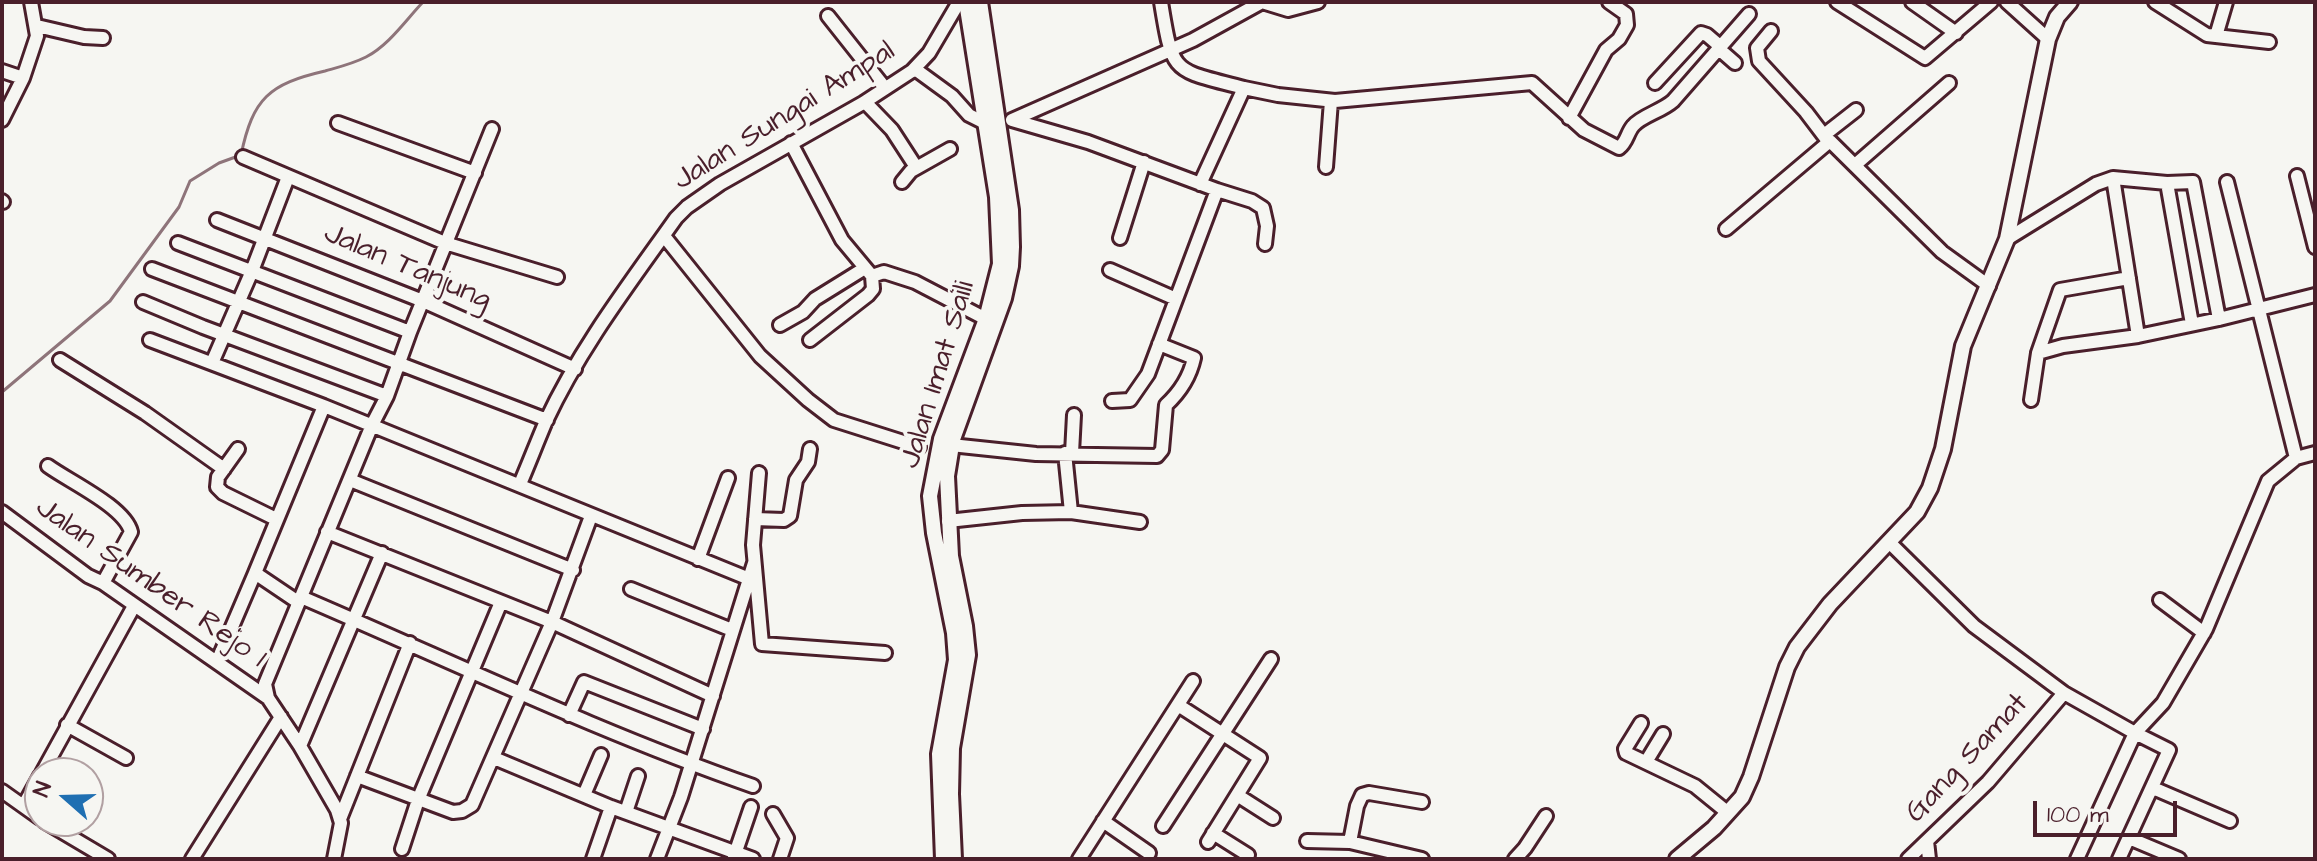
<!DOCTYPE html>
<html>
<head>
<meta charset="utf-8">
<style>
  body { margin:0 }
  #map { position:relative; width:2317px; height:861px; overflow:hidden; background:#f6f6f2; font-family:"Architects Daughter",sans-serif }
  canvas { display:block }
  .frame { position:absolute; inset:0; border:4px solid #4a1f2b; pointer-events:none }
  .north { position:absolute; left:24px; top:757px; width:80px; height:80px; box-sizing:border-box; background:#f6f6f2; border:2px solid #b1a0a2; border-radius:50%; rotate:290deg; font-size:22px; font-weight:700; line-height:32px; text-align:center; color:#4a1f2b }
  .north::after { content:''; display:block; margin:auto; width:28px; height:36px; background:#1f6fb2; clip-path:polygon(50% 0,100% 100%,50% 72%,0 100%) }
  .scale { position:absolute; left:2033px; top:801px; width:144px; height:36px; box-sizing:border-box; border:4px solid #4a1f2b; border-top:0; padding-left:10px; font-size:24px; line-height:28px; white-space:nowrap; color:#4a1f2b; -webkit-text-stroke:6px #f6f6f2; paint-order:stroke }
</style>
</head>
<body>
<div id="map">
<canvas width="2317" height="861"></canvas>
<div class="frame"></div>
<div class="north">N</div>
<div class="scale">100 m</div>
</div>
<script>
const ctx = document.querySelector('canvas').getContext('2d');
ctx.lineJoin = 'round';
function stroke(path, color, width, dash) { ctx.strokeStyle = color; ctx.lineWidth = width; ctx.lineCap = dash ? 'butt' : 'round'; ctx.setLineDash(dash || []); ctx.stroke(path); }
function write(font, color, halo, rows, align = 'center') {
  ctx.font = font + ' "Architects Daughter",sans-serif'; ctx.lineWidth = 8; ctx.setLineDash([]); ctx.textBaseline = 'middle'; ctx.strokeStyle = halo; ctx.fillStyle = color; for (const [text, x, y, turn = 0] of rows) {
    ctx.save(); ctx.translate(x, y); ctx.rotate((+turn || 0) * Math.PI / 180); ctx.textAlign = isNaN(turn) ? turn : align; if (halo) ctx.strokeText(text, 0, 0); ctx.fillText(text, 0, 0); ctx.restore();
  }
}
const stream = new Path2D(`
  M 2,392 L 110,301 L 179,207 L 190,181 L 219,163 L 241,155 C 253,98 269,84 325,71 C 339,67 352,64 366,57 C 389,45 405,21 423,2`);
const minor = new Path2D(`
  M 1161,2 C 1173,77 1173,69 1244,88
  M 1262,2 L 1288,10 L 1318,2
  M 1837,2 L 1925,58 L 1991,2
  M 1912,2 L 1956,33
  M 2007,2 L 2048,39
  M 2155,2 L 2207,35 L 2269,42
  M 828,16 L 885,88
  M 37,26 L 84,37 L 103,38
  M 1771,31 L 1757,48 L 1759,61 L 1806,112 L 1828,141
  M 2216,36 L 2226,2
  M 1719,49 L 1735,63
  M 915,69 L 952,96 L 969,115 L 985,123
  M 2,71 L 23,78 L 37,36 L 31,2
  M 1655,83 L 1701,33 L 1707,35 L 1721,47
  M 865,102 L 892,130 L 916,167
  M 1569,118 L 1606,50 L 1619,39 L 1627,25 L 1626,14 L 1609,2
  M 2,120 L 23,78
  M 1012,120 L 1088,142 L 1217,190 L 1148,374 L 1130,400 L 1112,401
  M 1012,120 L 1193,40 L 1262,2
  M 338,123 L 475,173
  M 1824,135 L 1856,110
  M 791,143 L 842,240 L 872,276
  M 243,157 L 445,243 L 557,277
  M 1855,165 L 1949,83
  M 1326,167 L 1331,101
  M 2297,176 L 2315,247
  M 2113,178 L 2167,183 L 2193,182 L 2219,319
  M 902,182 L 911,171 L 950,149
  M 2227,182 L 2296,458
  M 2167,183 L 2192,324
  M 1200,184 L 1244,88 L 1278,95 L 1335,101 L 1532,83 L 1584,130 L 1619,148 C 1627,142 1627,133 1633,126 C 1641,116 1662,111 1673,101 L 1749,14
  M 1217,190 L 1252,201 L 1263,208 L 1267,226 L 1265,244
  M 2,201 L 3,202
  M 217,220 L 423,301 L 575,369
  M 1726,229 L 1830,141 L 1942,252 L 1989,286
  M 664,236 L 760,356 L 808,400 L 834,420 L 919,447
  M 1120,238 L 1144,162
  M 2007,239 L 2096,184 L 2113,178 L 2138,336 L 2219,319 L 2315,295
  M 178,243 L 410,332
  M 152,269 L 547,420
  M 1110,270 L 1176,299
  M 872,276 L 884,272 L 915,282 L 986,319
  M 143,302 L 203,327 L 387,396
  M 780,325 L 803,312 L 815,299 L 865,268
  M 150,340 L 324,406 L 747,578
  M 810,340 L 868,295 L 873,289 L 872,276
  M 2038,353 L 2063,346 L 2138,336
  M 60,360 L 145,413 L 224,469
  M 212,363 L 252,271 L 288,177
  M 2031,400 L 2038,353 L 2060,290 L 2129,278
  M 951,445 L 1036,454 L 1157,456 L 1162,450 L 1166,405 C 1179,393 1190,376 1194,358 L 1159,344
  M 238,449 L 218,477 L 217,487 L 223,493 L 276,519
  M 1072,453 L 1074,415
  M 48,466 C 70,482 125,507 131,532 L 103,583
  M 759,473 L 753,545 L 762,644 L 885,653
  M 350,480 L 573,570
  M 520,484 C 529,463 537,442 546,421 C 580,348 630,283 676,218 L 687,207 L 720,184 L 863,103 L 912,71 L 929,53 L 959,2
  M 2,512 L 88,576 L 103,583 L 268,698
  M 1071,512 L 1140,522
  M 755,519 L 784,520 L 790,516 L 796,480 L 808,462 L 810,449
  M 948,521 L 1022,513 L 1071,512 L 1065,453
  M 327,532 L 552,622 L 713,696
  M 1890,543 L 1974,626 L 2064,693 L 2135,733 L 2077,859
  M 698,559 L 728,478
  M 631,589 L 732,630
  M 301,597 C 451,661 598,732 753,786
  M 2160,600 L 2204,633
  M 298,602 L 255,573 L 324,406
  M 217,662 L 255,573
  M 1178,705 L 1260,758 L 1208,842
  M 569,715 L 584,682 L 703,729
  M 1641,723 L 1625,749 L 1626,753 L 1695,786 L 1727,812
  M 67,725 L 126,758
  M 300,746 L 382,553
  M 494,758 L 611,807 L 753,859
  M 1646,762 L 1663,734
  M 42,773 L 134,606
  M 357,776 L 453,812 L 462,811 L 472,805 L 552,622 L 591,516
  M 2153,788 L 2230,821
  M 2,791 L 40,818
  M 584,795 L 601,755
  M 1237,795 L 1273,818
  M 24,805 L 40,776
  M 626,812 L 638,776
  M 773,814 L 787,838 L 780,859
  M 340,819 L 410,643
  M 44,821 L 108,859
  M 1103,821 L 1149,853
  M 1163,826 L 1271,659
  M 1213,833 L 1248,855
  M 2129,838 L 2179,859
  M 1307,841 L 1350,842 L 1422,859
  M 1927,841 L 1929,859
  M 1350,842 L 1357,806 L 1362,795 L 1369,793 L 1422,802
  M 402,849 L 418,800 L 501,602
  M 734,857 L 751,807
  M 192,859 L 281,717
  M 334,859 L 341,823 L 337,810 L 300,746 L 268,698 L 265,684 L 372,425 L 387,396 L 410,332 L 492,129
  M 593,859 L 611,807
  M 657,859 L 681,797 L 754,563
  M 1079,859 L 1193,681
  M 1515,859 L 1525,848 L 1546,816
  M 1908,859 L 1988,782 L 2064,693
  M 2119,859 L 2169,750 L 2135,733 L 2163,703 L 2206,629 L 2268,481 L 2296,458 L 2315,453`);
const major = new Path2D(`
  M 943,859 L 939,754 L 956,660 L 954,633 L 934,533 L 930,496 L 941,439 L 986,319 L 1000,264 L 997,197 L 966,2
  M 954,859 L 951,794 L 952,748 L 968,655 L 965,626 L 951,556 L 947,476 L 953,439 L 1004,298 L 1011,266 L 1012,247 L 1011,210 L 980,2
  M 1677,859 L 1714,828 L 1742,797 L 1751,777 L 1787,667 L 1797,647 L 1830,604 L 1917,512 L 1930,488 L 1943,449 L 1963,346 L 2007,239 L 2048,39 L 2057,17 L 2070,2`);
const streetNames = [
  ["Jalan Sungai Ampal",785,117,-32],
  ["Jalan Tanjung",407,268,23],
  ["Jalan Imat Saili",939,375,-73],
  ["Jalan Sumber Rejo 1",150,584,35],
  ["Gang Samat",1968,759,-47]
];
stroke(stream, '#8e747a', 3);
stroke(minor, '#4a1f2b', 18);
stroke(major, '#4a1f2b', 20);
stroke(minor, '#f6f6f2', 12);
stroke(major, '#f6f6f2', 14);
write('30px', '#4a1f2b', '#f6f6f2', streetNames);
</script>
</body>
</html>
